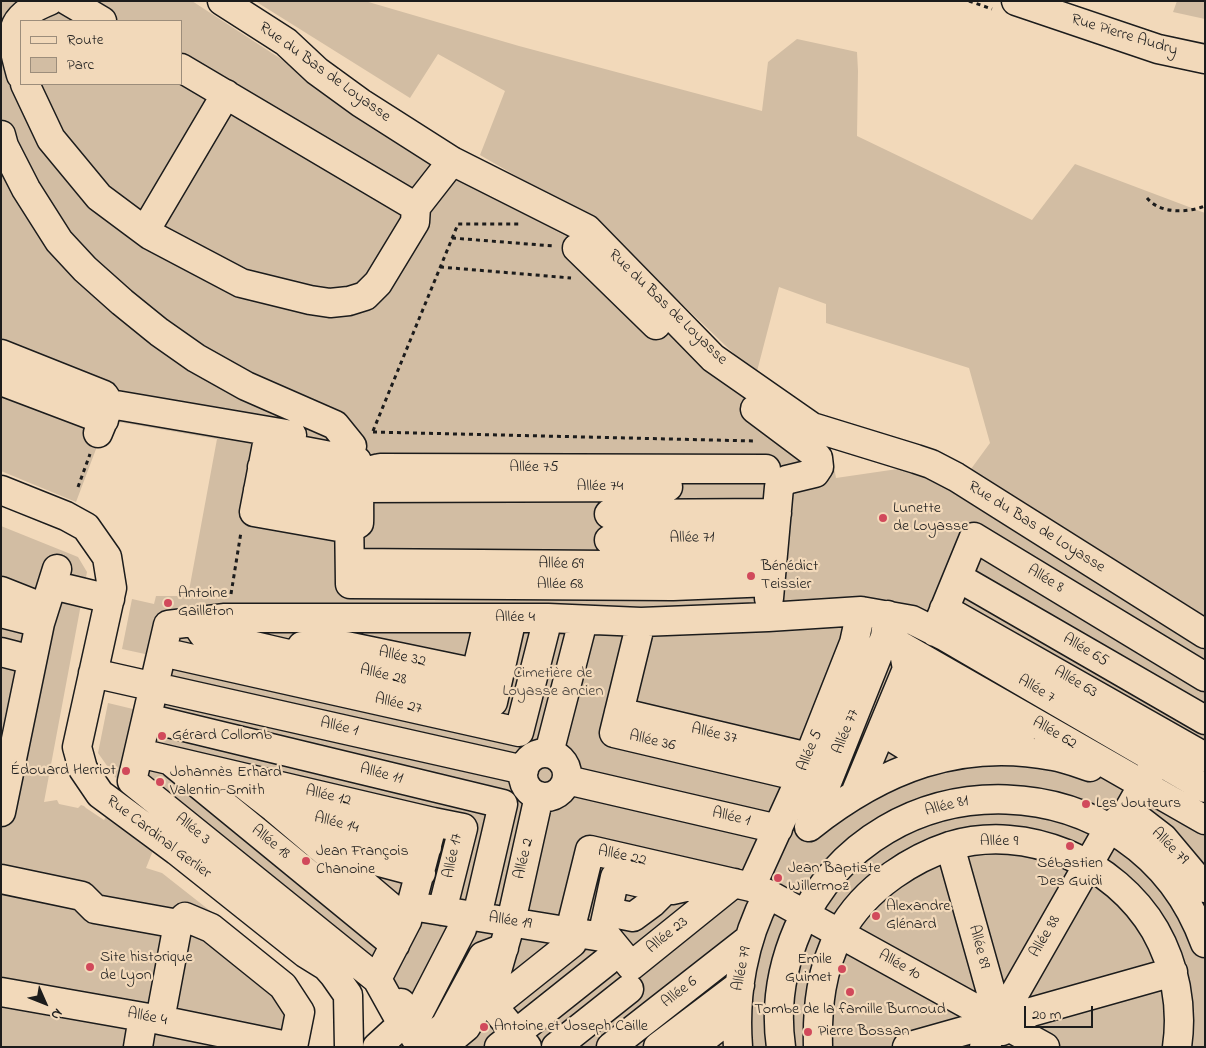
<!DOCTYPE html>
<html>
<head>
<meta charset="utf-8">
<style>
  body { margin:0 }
  #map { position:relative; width:1206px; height:1048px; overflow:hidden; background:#f2d9ba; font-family:"Indie Flower",sans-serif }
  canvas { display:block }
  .frame { position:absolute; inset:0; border:2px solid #1c1c1c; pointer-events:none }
  .legend { position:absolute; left:20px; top:20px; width:162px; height:65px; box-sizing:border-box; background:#f2d9ba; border:1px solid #9c8d7b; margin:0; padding:6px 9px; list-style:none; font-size:15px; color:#1c1c1c }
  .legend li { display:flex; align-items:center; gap:10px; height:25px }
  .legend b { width:25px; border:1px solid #9c8d7b }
  .north { position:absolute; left:20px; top:978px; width:50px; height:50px; -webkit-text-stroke:4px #f2d9ba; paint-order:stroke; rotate:134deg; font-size:14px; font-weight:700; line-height:20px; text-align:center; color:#1c1c1c }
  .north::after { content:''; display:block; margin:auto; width:18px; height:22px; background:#1c1c1c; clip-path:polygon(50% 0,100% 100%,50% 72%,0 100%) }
  .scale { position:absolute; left:1024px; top:1006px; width:69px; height:22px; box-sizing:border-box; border:2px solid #1c1c1c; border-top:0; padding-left:6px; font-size:15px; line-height:18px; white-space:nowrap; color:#1c1c1c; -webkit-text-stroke:4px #f2d9ba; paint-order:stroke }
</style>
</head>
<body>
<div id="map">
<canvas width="1206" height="1048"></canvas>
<div class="frame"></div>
<ul class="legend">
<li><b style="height:6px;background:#f2d9ba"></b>Route</li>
<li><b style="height:14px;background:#d2bda3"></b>Parc</li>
</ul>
<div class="north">N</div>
<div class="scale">20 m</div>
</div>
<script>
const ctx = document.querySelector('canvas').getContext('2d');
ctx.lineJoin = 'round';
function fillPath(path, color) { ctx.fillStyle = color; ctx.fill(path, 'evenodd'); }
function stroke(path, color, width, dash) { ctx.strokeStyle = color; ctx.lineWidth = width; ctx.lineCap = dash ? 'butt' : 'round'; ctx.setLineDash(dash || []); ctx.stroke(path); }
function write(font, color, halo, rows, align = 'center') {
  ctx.font = font + ' "Indie Flower",sans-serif'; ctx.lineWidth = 4.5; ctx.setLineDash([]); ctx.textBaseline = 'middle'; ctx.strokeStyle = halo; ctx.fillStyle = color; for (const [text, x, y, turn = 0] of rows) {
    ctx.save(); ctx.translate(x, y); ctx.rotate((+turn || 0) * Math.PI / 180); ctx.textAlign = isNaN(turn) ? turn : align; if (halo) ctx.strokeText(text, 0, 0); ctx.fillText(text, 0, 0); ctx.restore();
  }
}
const green = new Path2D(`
  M 1,1 L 192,1 L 467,180 L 583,240 L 707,363 L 832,455 L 836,478 L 918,466 L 1205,646 L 1205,1047 L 371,1047 L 393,1026 L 372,986 L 115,777 L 98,753 L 108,703 L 133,709 L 145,654 L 122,649 L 132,599 L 154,604 L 156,596 L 188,596 L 217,439 L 107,420 L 76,502 L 1,471 ZM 21,21 L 181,21 L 181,84 L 21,84 Z
  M 255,1 L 365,1 L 519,46 L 762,111 L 768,62 L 797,39 L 857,52 L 858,71 L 857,136 L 1032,220 L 1075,164 L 1205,213 L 1205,616 L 971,469 L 990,443 L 969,368 L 826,323 L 826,304 L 779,287 L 756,375 L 599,224 L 480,155 L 505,91 L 438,54 L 410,98 Z
  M 1177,1 L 1205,1 L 1205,19 L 1173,12 Z
  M 1,526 L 78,557 L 87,572 L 44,802 L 57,800 L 59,804 L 78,808 L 81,805 L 84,806 L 86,808 L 104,820 L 106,817 L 154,848 L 146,868 L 162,873 L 293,976 L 316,1010 L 303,1039 L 303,1047 L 1,1047 Z`);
const path = new Path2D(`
  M 969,1 L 992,9
  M 1147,198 C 1160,214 1187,213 1205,206
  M 452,238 L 554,246
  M 440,267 L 571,278
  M 373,431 L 458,224 L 520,224
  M 373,432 L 755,441
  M 78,487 L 90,454
  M 231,594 L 241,532`);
const minor = new Path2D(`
  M 68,1 L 102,21
  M 222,1 L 286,42 L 317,71 L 361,103 L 452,161 L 587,229 L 713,358 L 812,427 L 916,459 L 931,464 L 956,477 L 1205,634
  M 1016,1 L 1158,49 L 1205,59
  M 181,68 L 416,207 L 452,161
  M 21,75 C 10,35 5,19 49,1
  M 25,84 L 51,139 L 99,197 L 150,235 L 241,283 L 310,300 L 330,303 L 349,301 L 365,296 L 378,283 L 415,222 L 416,207
  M 1,135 L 4,146 L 26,189 L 59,241 L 85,269 L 122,302 L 159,332 L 196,358 L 246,386 L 335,425 L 352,446
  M 145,231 L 226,94
  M 577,248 L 656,325
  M 1,354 L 104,395 L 110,404
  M 1,381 L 104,420
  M 755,409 L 811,451 L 818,458 L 819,467 L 815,473 L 786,480 L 779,487 L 769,598
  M 98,433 L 110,404 L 292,435
  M 357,461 L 267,444 L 254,512 L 350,529 L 359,523 C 360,510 356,479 368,472 C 371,470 376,469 380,468 L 766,469
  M 262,467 L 351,483
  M 360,488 L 668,487
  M 1,490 L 66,516 L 86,527 L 107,557 L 112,588 L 77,747 L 83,769 L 100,794 L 177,851 L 305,953 L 326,966 L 334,975 L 348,995 L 349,1047
  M 258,490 L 349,508
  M 349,510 L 350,584 L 673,586 L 771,582
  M 609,514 L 777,513
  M 609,540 L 774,537
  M 350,563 L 610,565 L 772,561
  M 966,582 L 1205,720
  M 52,585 L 110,599
  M 1,591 L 44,608
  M 944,609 L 1205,757
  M 1,613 L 40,623
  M 888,615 L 885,637 L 1205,820
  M 195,622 L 203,634 L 493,702 L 512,618
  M 641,622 L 614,733 L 801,777
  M 935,632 L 974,537 L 1205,677
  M 302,646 L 346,646 L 476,673 L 489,618
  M 1,652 L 32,660
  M 162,652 L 519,732 L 548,618
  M 93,673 L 524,770
  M 906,673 L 1019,739 L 1024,752
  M 910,700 L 998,751
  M 619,712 L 809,757
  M 147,718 L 503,804 L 477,916
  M 902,720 L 961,754
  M 895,739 L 929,760
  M523 775a22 22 0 1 1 44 0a22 22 0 1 1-44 0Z
  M 139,753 L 433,822 L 407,921 L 377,979
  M 549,753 L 583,621
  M 174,764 L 395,945
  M 238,780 L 274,808 L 407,921
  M 567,780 L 778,829
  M 855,794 L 907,669 L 903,647
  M 278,809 L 427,847
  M 1128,811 L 1163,838 L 1205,888
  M 1,812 L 40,623 L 57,569
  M 433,822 L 463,828 L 442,911
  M 810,825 L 885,637
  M 809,827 C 882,769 960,738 1053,756 C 1065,758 1078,763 1090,767
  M 950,846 L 1002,1031
  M 323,847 L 421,873
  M 1,879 L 82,896 L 95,909 L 178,924
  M 751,887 L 801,777 L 854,643 L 861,611
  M 412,906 L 608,938 L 631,966 L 734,883
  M 608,912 L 633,917 L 652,903 L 667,888
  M 178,924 L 185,917 L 211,928 L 283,986 L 300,1012 L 293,1047
  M 570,931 L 590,850 L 751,887 L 768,894 L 1045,1047
  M 602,937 L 615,877 L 672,890 L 690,886 L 708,895
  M 1,992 L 160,1020 L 292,1047
  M 401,1003 L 413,1024 L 414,1036 L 421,1045 L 445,1026 L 483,956 L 504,948
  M 493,1006 L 572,943
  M 160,1020 L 178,924
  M 413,1024 L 462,929
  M 138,1047 L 143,1017
  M 377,1047 L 402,1024 L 377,979 L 132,781 L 168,625 L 225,618 L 548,618 L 641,622 L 768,617 L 861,611 L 912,620 L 944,636 L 1205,788
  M 442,1047 L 466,1027 L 475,1012 L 491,992
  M 499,1047 L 607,961
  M 527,1047 L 493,1006 L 491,992 L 511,922 L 539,796
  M 556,1047 L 629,989
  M 611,1047 L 749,939
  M 658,1047 L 740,985
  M 693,1047 L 736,1013
  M 738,1047 C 734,995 743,940 768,894
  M 781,1047 C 775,1006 782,966 798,929 C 878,750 1138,758 1205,943
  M 818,1047 C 817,1007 821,969 840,933 C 852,910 872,890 893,875 C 910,863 929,853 950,846 C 1027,823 1115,862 1155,930 C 1175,965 1183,1007 1177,1047
  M 907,1047 L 1173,972
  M 984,1047 L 1109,828 L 1128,811 L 1152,769`);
const markers = [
  [883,518,5,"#d1495b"],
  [751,576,5,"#d1495b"],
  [168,603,5,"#d1495b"],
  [162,736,5,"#d1495b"],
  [126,771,5,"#d1495b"],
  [160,782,5,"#d1495b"],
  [1086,804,5,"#d1495b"],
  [1070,846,5,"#d1495b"],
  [306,861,5,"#d1495b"],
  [778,878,5,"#d1495b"],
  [876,916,5,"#d1495b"],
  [90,967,5,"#d1495b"],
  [842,969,5,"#d1495b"],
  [850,992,5,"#d1495b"],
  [484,1027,5,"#d1495b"],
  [808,1032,5,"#d1495b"]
];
const streetNames = [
  ["Rue Pierre Audry",1124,36,17],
  ["Rue du Bas de Loyasse",324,73,36],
  ["Rue du Bas de Loyasse",667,308,44],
  ["Allée 75",534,468],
  ["Allée 74",600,487],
  ["Rue du Bas de Loyasse",1036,528,32],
  ["Allée 71",692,539,-1],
  ["Allée 69",561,565,1],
  ["Allée 8",1045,580,31],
  ["Allée 68",560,585],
  ["Allée 4",515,618],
  ["Allée 65",1085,651,30],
  ["Allée 32",402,658,12],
  ["Allée 28",383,676,13],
  ["Allée 63",1075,683,30],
  ["Allée 7",1036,690,30],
  ["Allée 27",398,705,13],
  ["Allée 1",339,728,13],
  ["Allée 77",847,732,-68],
  ["Allée 62",1054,734,30],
  ["Allée 37",714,735,13],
  ["Allée 36",652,742,13],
  ["Allée 5",811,751,-68],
  ["Allée 11",381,775,14],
  ["Allée 12",328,797,13],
  ["Allée 81",947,807,-14],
  ["Allée 1",731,818,13],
  ["Allée 14",336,824,14],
  ["Allée 3",192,830,39],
  ["Rue Cardinal Gerlier",158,838,37],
  ["Allée 9",999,842],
  ["Allée 18",270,843,39],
  ["Allée 79",1169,847,45],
  ["Allée 17",454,856,-79],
  ["Allée 22",622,857,12],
  ["Allée 2",525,859,-77],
  ["Allée 19",510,922,9],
  ["Allée 23",668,936,-39],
  ["Allée 88",1046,937,-60],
  ["Allée 89",978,947,75],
  ["Allée 10",899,966,29],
  ["Allée 79",743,969,-79],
  ["Allée 6",680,993,-38],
  ["Allée 4",147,1018,11]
];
const poiNames = [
  ["Lunette",893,509],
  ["de Loyasse",893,527],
  ["Bénédict",761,567],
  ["Teissier",761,585],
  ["Antoine",178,594],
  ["Gailleton",178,612],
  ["Gérard Collomb",172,736],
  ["Édouard Herriot",116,771,"right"],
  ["Johannès Erhard",170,773],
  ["Valentin-Smith",170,791],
  ["Les Jouteurs",1096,804],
  ["Jean François",316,852],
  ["Chanoine",316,870],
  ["Sébastien",1070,864,"center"],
  ["Des Guidi",1070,882,"center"],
  ["Jean Baptiste",788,869],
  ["Willermoz",788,887],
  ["Alexandre",886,907],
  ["Glénard",886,925],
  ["Site historique",100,958],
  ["de Lyon",100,976],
  ["Emile",832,960,"right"],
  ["Guimet",832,978,"right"],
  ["Tombe de la famille Burnoud",850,1010,"center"],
  ["Antoine et Joseph Caille",494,1027],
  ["Pierre Bossan",818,1032]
];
const parkNames = [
  ["Cimetière de",553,674],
  ["Loyasse ancien",553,692]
];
fillPath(green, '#d2bda3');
stroke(minor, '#1c1c1c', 31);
stroke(path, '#1c1c1c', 3, [4, 4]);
stroke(minor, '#f2d9ba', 28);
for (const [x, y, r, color] of markers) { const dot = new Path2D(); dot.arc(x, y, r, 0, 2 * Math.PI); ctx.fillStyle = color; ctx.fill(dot); stroke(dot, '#f2d9ba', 2); }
write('16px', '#1c1c1c', '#f2d9ba', streetNames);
write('16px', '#1c1c1c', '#f2d9ba', poiNames, 'left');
write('16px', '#4a443e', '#f2d9ba', parkNames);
</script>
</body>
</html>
